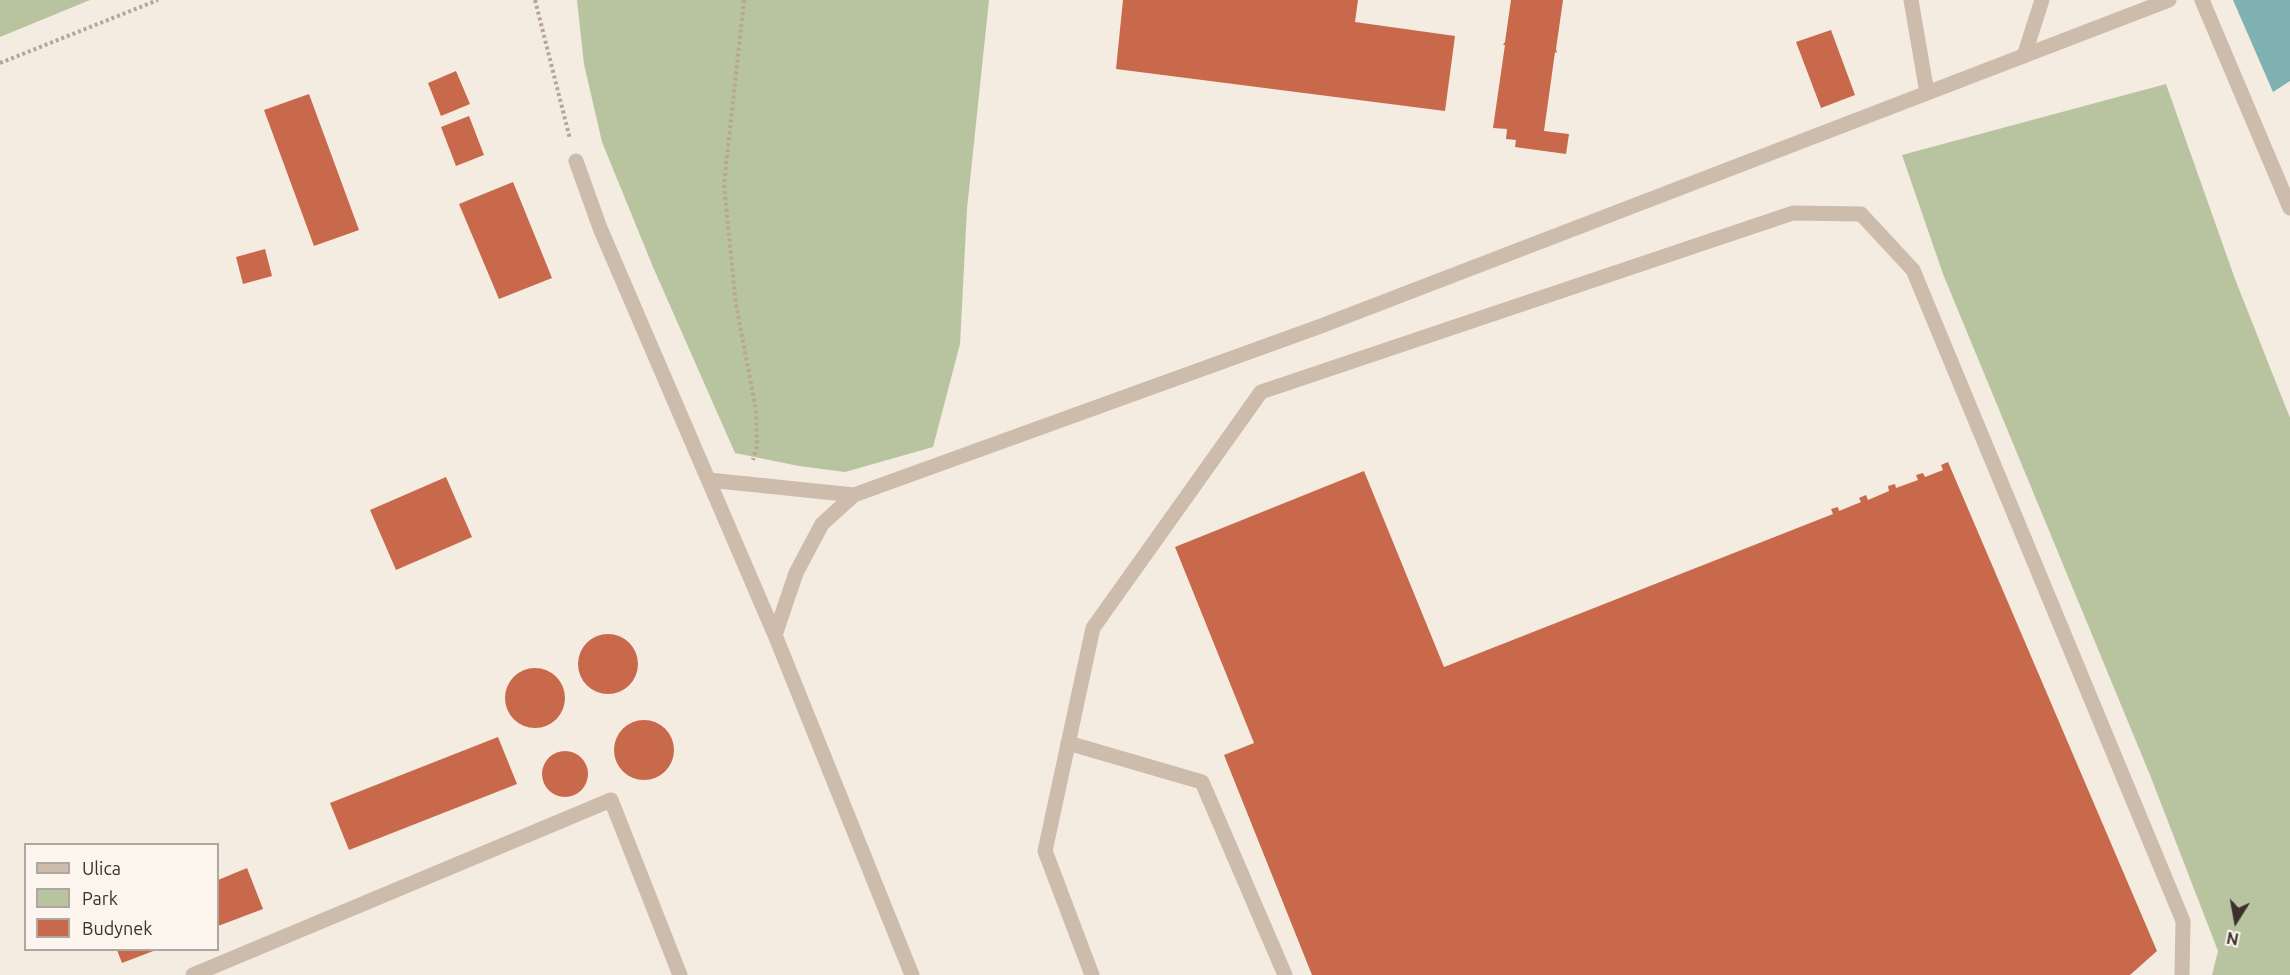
<!DOCTYPE html>
<html>
<head>
<meta charset="utf-8">
<style>
  body { margin:0 }
  #map { position:relative; width:2290px; height:975px; overflow:hidden; background:#f4ebe1; font-family:Ubuntu,sans-serif }
  canvas { display:block }
  .legend { position:absolute; left:24px; top:843px; width:195px; height:108px; box-sizing:border-box; background:#fbf5ee; border:2px solid #aea6a0; margin:0; padding:8px 10px; list-style:none; font-size:18px; color:#3b302b }
  .legend li { display:flex; align-items:center; gap:12px; height:30px }
  .legend b { width:30px; border:2px solid #aea6a0 }
  .north { position:absolute; left:2206px; top:891px; width:60px; height:60px; -webkit-text-stroke:4px #fbf5ee; paint-order:stroke; rotate:191deg; font-size:16px; font-weight:700; line-height:24px; text-align:center; color:#3b302b }
  .north::after { content:''; display:block; margin:auto; width:21px; height:27px; background:#3b302b; clip-path:polygon(50% 0,100% 100%,50% 72%,0 100%) }
</style>
</head>
<body>
<div id="map">
<canvas width="2290" height="975"></canvas>
<ul class="legend">
<li><b style="height:8px;background:#cdbbac"></b>Ulica</li>
<li><b style="height:16px;background:#b8c4a0"></b>Park</li>
<li><b style="height:16px;background:#c8694b"></b>Budynek</li>
</ul>
<div class="north">N</div>
</div>
<script>
const ctx = document.querySelector('canvas').getContext('2d');
ctx.lineJoin = 'round';
function fillPath(path, color) { ctx.fillStyle = color; ctx.fill(path, 'evenodd'); }
function stroke(path, color, width, dash) { ctx.strokeStyle = color; ctx.lineWidth = width; ctx.lineCap = dash ? 'butt' : 'round'; ctx.setLineDash(dash || []); ctx.stroke(path); }
const green = new Path2D(`
  M 0,0 L 90,0 L 0,37 Z
  M 577,0 L 989,0 L 967,209 L 960,344 L 933,447 L 845,472 L 799,466 L 735,453 L 653,267 L 602,142 L 584,64 Z
  M 2166,84 L 2235,279 L 2290,418 L 2290,975 L 2212,975 L 2218,951 L 2150,775 L 1943,274 L 1902,155 Z`);
const water = new Path2D(`
  M 2233,0 L 2290,0 L 2290,81 L 2273,92 Z`);
const building = new Path2D(`
  M 1123,0 L 1358,0 L 1355,22 L 1455,36 L 1445,111 L 1116,69 Z
  M 1511,0 L 1563,0 L 1556,49 L 1557,53 L 1555,52 L 1544,131 L 1569,134 L 1566,154 L 1515,147 L 1516,140 L 1506,139 L 1507,129 L 1493,128 L 1505,45 L 1503,45 L 1505,42 Z
  M 1831,30 L 1855,95 L 1821,108 L 1796,42 Z
  M 456,71 L 470,104 L 441,116 L 428,83 Z
  M 309,94 L 359,230 L 314,246 L 264,110 Z
  M 469,116 L 484,155 L 456,166 L 441,127 Z
  M 513,182 L 552,278 L 499,299 L 459,204 Z
  M 265,249 L 272,276 L 243,284 L 236,257 Z
  M 1948,462 L 2157,951 L 2130,975 L 1312,975 L 1224,755 L 1254,743 L 1175,547 L 1364,471 L 1444,667 L 1833,514 L 1831,509 L 1838,507 L 1839,511 L 1861,502 L 1859,498 L 1866,495 L 1868,500 L 1889,491 L 1888,486 L 1895,484 L 1896,488 L 1918,480 L 1916,475 L 1923,473 L 1925,477 L 1943,470 L 1941,465 Z
  M 446,477 L 472,537 L 396,570 L 370,510 Z
  M578 664a30 30 0 1 1 60 0a30 30 0 1 1-60 0Z
  M505 698a30 30 0 1 1 60 0a30 30 0 1 1-60 0Z
  M614 750a30 30 0 1 1 60 0a30 30 0 1 1-60 0Z
  M 498,737 L 517,784 L 349,850 L 330,803 Z
  M542 774a23 23 0 1 1 46 0a23 23 0 1 1-46 0Z
  M 247,868 L 263,909 L 218,926 L 218,880 Z
  M 117,950 L 156,950 L 122,963 Z`);
const path = new Path2D(`
  M 535,0 L 570,139
  M 744,0 L 724,185 L 736,305 L 756,410 L 757,446 L 753,460
  M 0,63 L 158,0`);
const minor = new Path2D(`
  M 1911,0 L 1927,93
  M 2202,0 L 2290,208
  M 2024,56 L 2042,0
  M 576,161 L 600,228 L 775,635 L 912,975
  M 709,480 L 854,495
  M 775,635 L 796,573 L 822,524 L 854,495 L 1321,326 L 2169,0
  M 1068,743 L 1202,782 L 1285,975
  M 193,975 L 611,800 L 680,975
  M 1092,975 L 1045,851 L 1093,628 L 1261,392 L 1793,213 L 1861,214 L 1913,270 L 2183,921 L 2182,975`);
fillPath(green, '#b8c4a0');
fillPath(water, '#7fb0b2');
fillPath(building, '#c8694b');
stroke(path, '#b9a596', 4, [3, 3]);
stroke(minor, '#cdbbac', 15);
</script>
</body>
</html>
